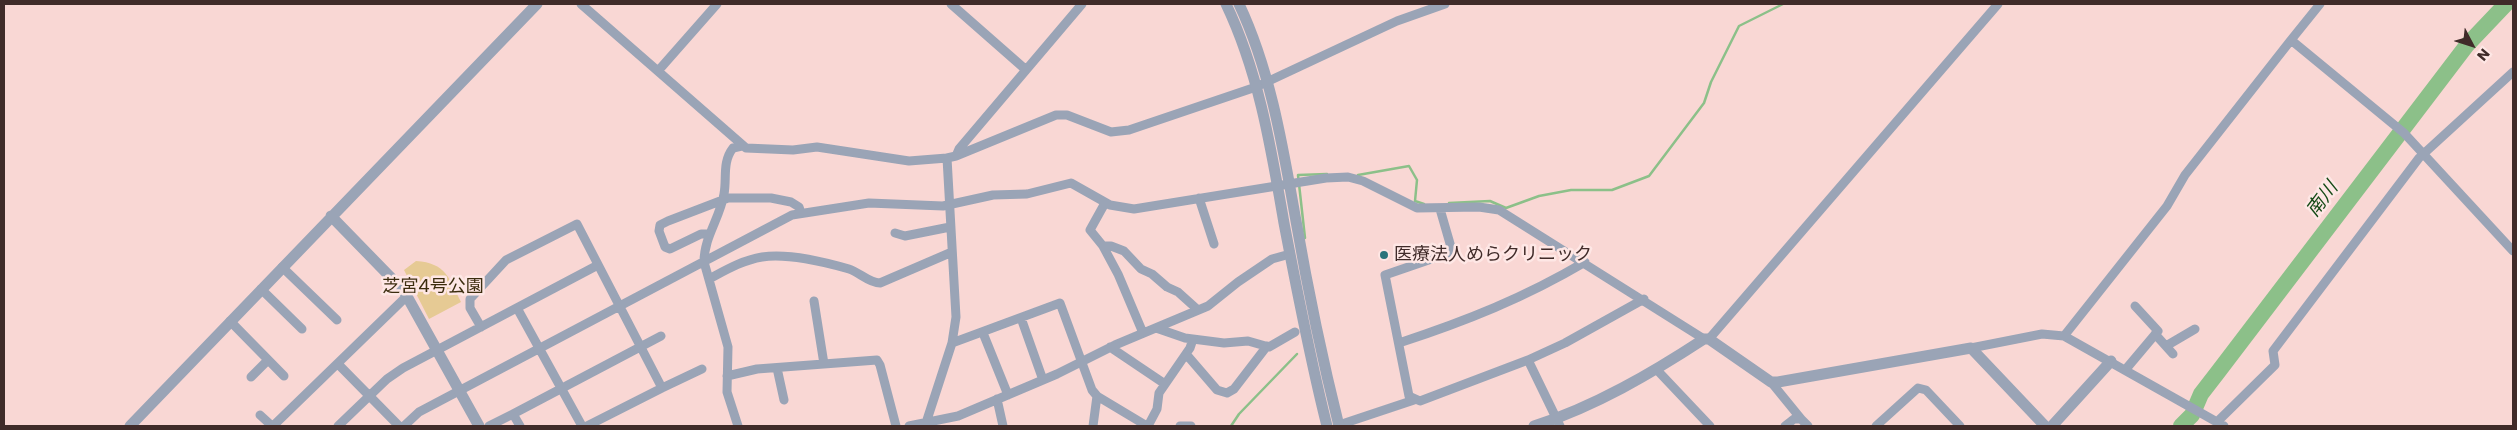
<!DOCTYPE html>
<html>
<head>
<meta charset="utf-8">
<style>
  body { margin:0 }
  #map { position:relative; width:2517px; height:430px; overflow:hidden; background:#f9d7d4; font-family:Poppins,sans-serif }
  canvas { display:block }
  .frame { position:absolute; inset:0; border:5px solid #402b29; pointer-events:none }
  .north { position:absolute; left:2447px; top:20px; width:50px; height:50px; -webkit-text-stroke:4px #fee7e5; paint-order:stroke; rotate:130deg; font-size:14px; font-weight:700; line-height:20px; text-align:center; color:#402b29 }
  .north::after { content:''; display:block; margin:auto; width:18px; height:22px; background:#402b29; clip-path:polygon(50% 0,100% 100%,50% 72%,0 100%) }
</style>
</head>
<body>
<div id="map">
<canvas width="2517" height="430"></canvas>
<div class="frame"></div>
<div class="north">N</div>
</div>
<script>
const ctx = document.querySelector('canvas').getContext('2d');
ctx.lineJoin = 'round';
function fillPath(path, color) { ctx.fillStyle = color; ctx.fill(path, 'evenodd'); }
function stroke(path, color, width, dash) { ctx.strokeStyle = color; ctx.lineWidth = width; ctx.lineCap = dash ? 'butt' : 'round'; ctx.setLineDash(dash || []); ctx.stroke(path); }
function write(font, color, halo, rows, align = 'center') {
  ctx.font = font + ' Poppins,"Noto Sans JP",sans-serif'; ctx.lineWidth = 5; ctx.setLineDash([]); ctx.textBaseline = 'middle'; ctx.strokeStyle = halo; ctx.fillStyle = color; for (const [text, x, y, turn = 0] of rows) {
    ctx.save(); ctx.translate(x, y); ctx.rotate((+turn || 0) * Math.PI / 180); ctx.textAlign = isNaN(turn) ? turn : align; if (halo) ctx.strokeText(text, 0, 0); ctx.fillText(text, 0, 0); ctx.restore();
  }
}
const green = new Path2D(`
  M 416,261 C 446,263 449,278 461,302 L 429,319 L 404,270 Z`);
const stream = new Path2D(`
  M 1358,175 L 1409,166 L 1417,180 L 1415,201 L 1424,204
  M 1449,203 L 1490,201 L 1506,208 L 1539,196 L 1571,190 L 1612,190 L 1649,176 L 1704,103 L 1711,82 L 1739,26 L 1783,4
  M 1305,238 L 1298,175 L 1327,174
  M 1231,426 L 1239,414 L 1297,354`);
const river = new Path2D(`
  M 2181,426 L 2192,415 L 2201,394 L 2218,372 L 2467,45 L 2506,4`);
const minor = new Path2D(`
  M 581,4 L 746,148 L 793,150 L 817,147 L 909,161 L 947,158
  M 951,4 L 1025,69
  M 2320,4 L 2291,40 L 2404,133 L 2513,251
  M 658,71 L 717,4
  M 956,156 L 1056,115 L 1067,115 L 1111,132 L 1129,130 L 1256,87 L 1397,21 L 1445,4
  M 1199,198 L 1214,244
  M 1105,203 L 1090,230 L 1103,246 L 1118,274 L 1143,333
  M 1440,209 L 1451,247 L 1449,253 L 1385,275 L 1409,396 L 1420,401 L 1528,360 L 1565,343 L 1644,299
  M 895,233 L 905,236 L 950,227
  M 710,234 L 701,234 L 670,249 L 665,247 L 659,231 L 660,225 L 668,221 L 728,198 L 771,198 L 791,202 L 799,207 L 801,213
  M 1103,246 L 1111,246 L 1124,251 L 1141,269 L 1152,274 L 1167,287 L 1178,292 L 1198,310
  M 282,267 L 337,320
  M 709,279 C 726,270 743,260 762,257 C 786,253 825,262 849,269 C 859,272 869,283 880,283 L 952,252
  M 261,289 L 302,329
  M 814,301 L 824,364
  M 517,308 L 582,426
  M 1021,318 L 1043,380
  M 230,321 L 284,376
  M 481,327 L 470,308 L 470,299 L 506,260 L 577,224 L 662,388 L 587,426
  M 1156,328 L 1185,338 L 1224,343 L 1248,341 L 1269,347 L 1295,332
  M 983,333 L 1008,395
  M 2155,334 L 2173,354
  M 2064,336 L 2167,206 L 2185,175 L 2291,40
  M 1709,339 L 1998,4
  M 952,343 L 1060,303 L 1092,390 L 1097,396 L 1147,426
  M 1399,343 C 1466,321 1524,298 1585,262
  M 2166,346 L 2195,329
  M 1110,347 L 1165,384
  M 1971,348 L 2042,334 L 2064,336 L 2224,426
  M 1186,354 L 1217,390 L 1227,393 L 1234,389 L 1267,346
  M 1528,360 L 1560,426
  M 338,364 L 399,426
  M 777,368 L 784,400
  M 2126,369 L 2158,331 L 2135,306
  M 1657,370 L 1710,426
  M 727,376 L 757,369 L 877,360 L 880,365 L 896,426
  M 251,377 L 268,360
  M 1771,382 L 1802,420
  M 662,388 L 702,369
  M 997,399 L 1003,426
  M 513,414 L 661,336
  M 260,415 L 272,426
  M 2217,422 L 2275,365 L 2273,351 L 2419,158 L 2513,72
  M 1345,423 L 1414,400
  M 273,426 L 407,296
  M 338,426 L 387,379 L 403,368 L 598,265
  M 404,426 L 419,412 L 792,215 L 869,203 L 943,206 L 993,195 L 1027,194 L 1071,183 L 1110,205 L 1134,209 L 1326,178 L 1348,177 L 1363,181 L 1417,208 L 1479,207 L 1499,210 L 1704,339
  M 489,426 L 513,414 L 520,426
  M 738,426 L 727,392 L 728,347 L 704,262 C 704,237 720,218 724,194 C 727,178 722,162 733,148 L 742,146
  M 909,426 L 958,416 L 1057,374 L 1115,345 L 1208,306 L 1238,282 L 1272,259 L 1290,254
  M 925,426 L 952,343 L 956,317 L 947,158 L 956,156 L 959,149 L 1082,4
  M 1093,426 L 1097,396
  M 1148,426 L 1157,409 L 1159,393 L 1190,348 L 1193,339
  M 1180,426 L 1191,426
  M 1785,426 L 1794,419 L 1801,419 L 1808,426
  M 1876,426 L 1918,388 L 1926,390 L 1960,426`);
const tertiary = new Path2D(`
  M 1226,4 C 1259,73 1271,148 1284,223 C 1297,291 1310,359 1327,426
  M 1239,4 C 1271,72 1283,148 1296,221 C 1308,290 1322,358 1339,426
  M 331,216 L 404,291 L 479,426
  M 130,426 L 537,4
  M 1534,426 C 1594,407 1652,373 1704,339 L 1709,339 L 1771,382 L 1778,382 L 1971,348 L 2045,426
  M 2052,426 L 2111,361`);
const markers = [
  [1384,255,5,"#2b747b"]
];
const poiNames = [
  ["医療法人めらクリニック",1394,255]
];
const parkNames = [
  ["芝宮4号公園",433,287]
];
const waterNames = [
  ["南川",2323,200,-53]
];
fillPath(green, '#e6ca94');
stroke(stream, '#8cc089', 2.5);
stroke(river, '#8cc089', 16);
stroke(minor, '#9aa4b6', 9);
stroke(tertiary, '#9aa4b6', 11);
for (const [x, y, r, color] of markers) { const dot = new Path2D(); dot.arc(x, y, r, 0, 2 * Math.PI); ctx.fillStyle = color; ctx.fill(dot); stroke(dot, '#fee7e5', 2); }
write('18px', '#402b29', '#fee7e5', poiNames, 'left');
write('18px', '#3c2d0f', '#fee7e5', parkNames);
write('italic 19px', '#164b17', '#fee7e5', waterNames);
</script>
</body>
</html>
